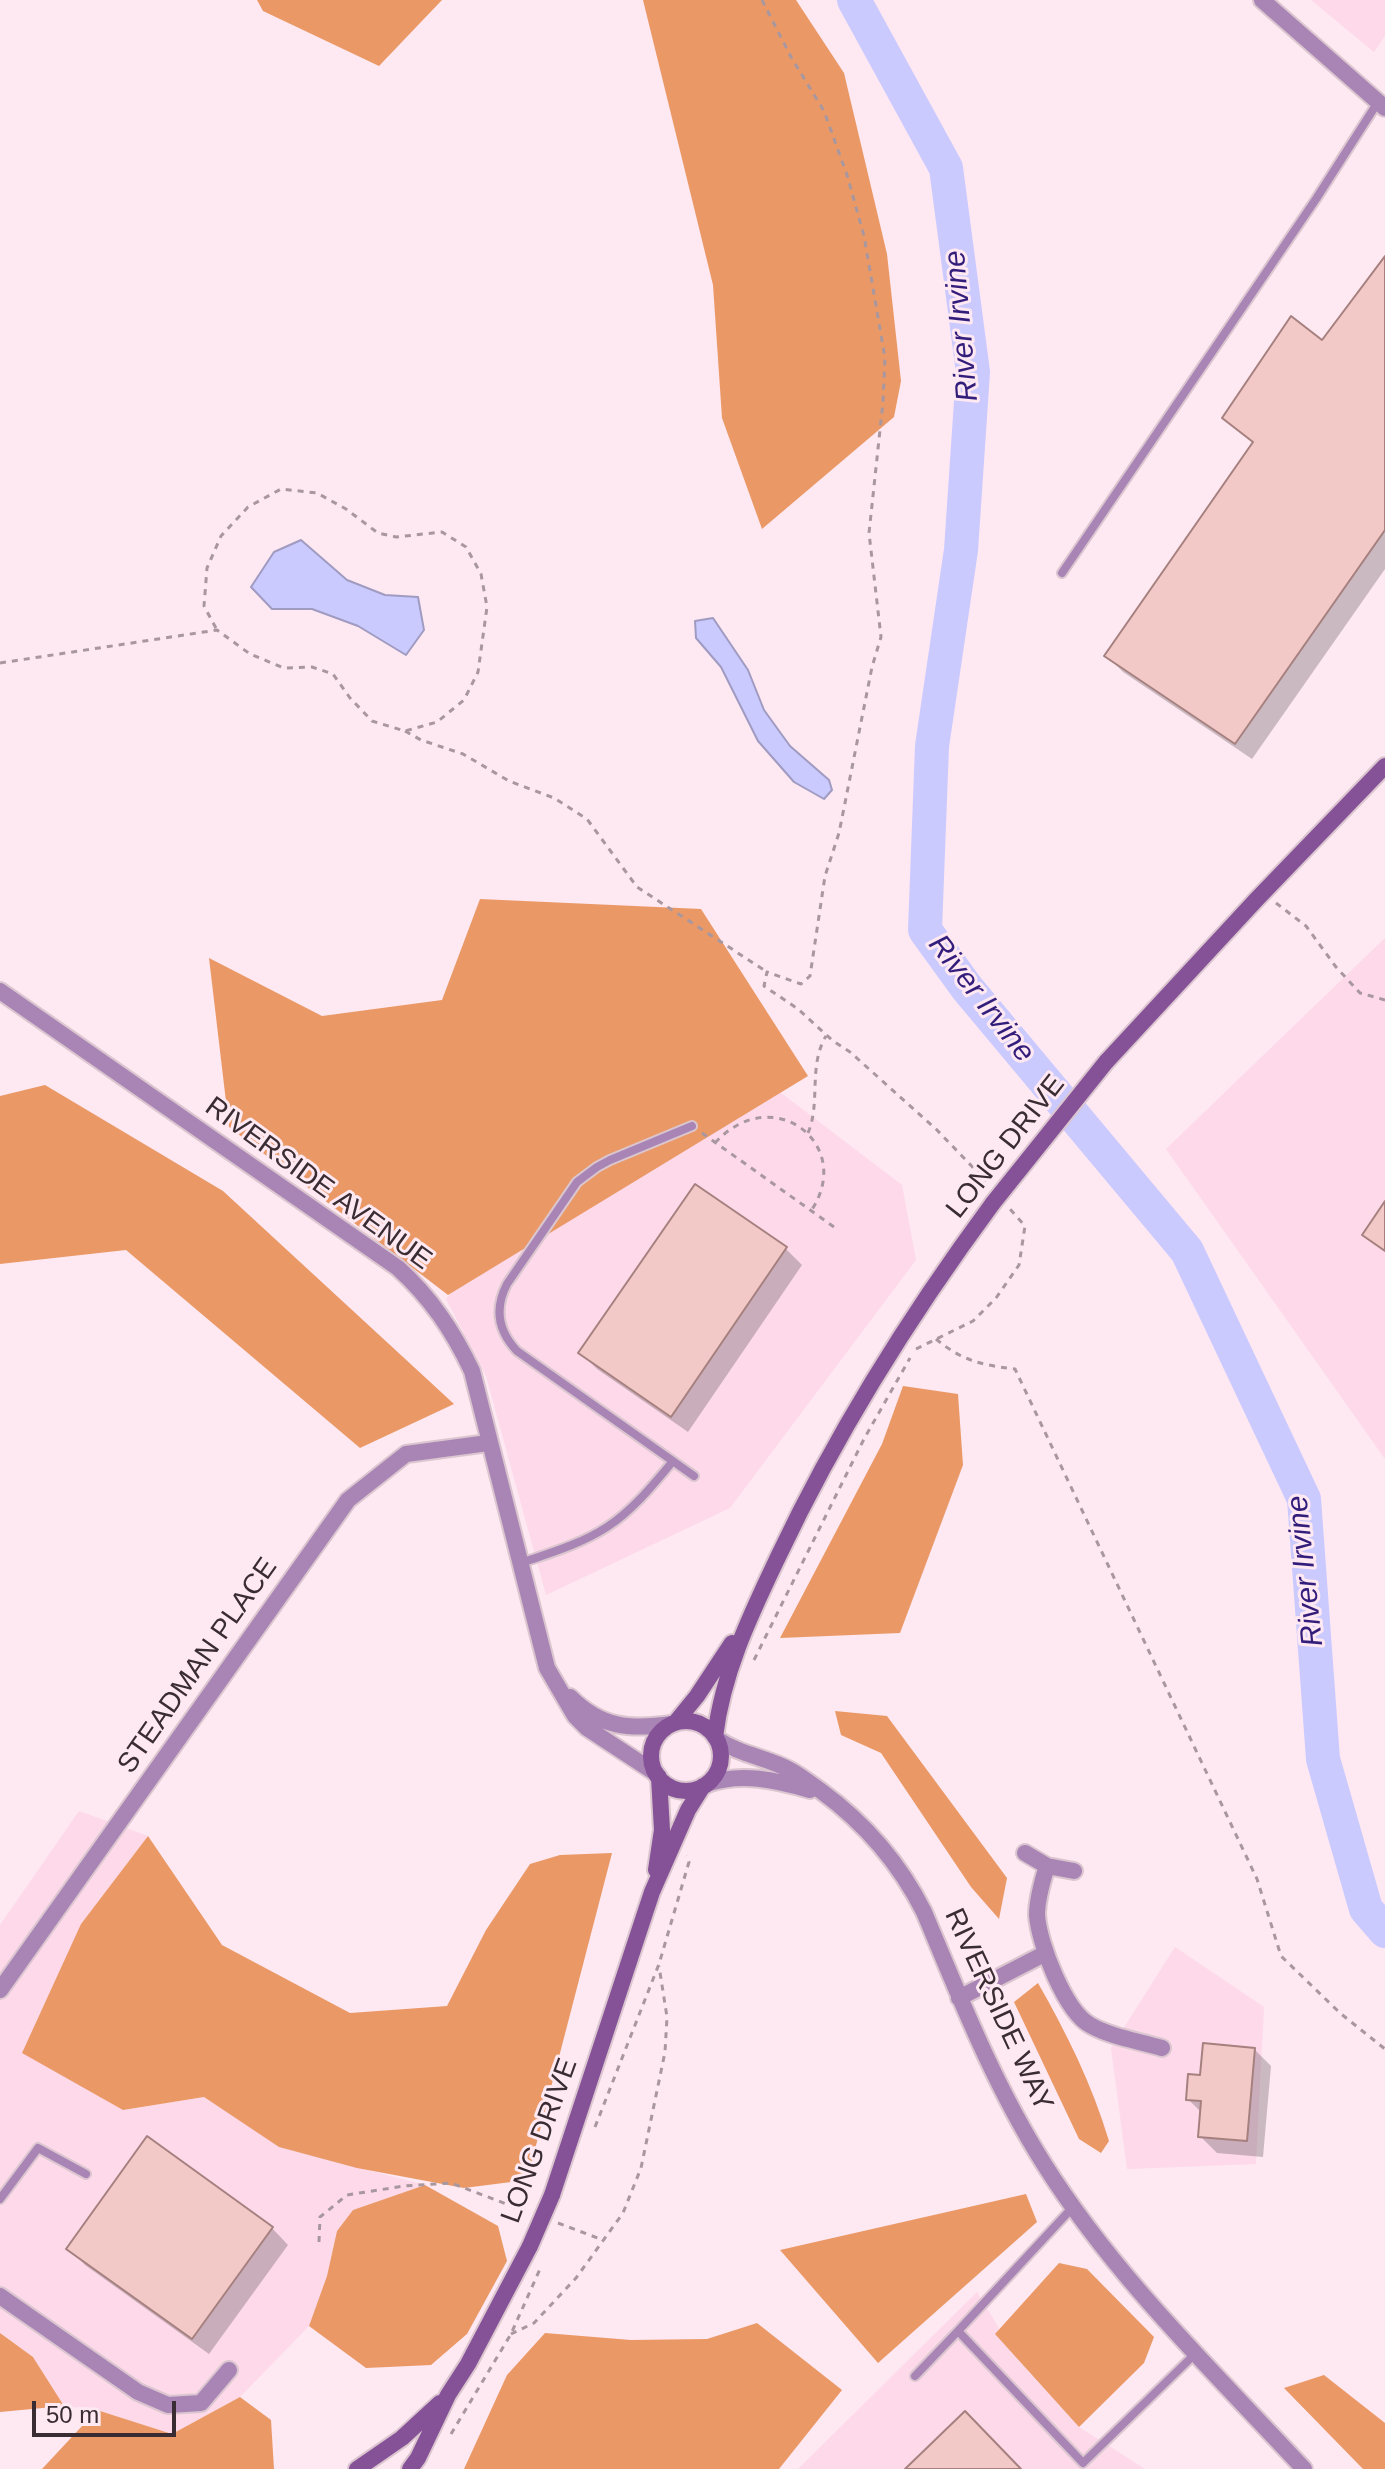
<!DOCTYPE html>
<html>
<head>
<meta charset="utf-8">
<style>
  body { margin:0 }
  #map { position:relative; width:1385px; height:2469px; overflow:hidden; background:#fee8f2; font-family:Helvetica,sans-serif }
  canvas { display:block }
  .scale { position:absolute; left:32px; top:2401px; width:144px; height:36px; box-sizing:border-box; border:4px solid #3a2c33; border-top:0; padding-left:10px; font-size:24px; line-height:28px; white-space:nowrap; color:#3a2c33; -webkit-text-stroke:6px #fee8f2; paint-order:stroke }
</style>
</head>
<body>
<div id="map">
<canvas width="1385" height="2469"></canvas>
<div class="scale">50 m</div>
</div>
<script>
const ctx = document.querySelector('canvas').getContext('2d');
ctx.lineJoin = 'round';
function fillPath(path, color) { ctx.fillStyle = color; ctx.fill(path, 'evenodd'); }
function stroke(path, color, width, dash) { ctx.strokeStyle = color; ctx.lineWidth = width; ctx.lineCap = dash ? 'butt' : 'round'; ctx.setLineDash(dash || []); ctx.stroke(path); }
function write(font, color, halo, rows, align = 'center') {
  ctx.font = font + ' Helvetica,sans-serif'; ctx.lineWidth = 6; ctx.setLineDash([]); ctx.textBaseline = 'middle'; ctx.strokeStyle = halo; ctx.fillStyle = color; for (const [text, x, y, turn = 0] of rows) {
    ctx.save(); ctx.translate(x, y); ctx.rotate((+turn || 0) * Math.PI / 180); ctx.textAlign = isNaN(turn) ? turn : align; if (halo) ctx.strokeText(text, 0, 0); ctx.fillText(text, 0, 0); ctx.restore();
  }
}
const built = new Path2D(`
  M 1311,0 L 1385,0 L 1385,36 L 1374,52 Z
  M 1385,938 L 1385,1459 L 1166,1149 Z
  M 730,1054 L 902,1185 L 916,1260 L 730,1508 L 546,1595 L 486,1376 L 446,1299 L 561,1165 Z
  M 79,1811 L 148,1836 L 81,1924 L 123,2110 L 204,2097 L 280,2147 L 425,2185 L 353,2210 L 337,2231 L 327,2276 L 309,2326 L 240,2397 L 172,2434 L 97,2410 L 64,2406 L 33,2357 L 0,2333 L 0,1925 Z
  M 1175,1947 L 1264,2007 L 1256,2164 L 1127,2169 L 1111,2048 Z
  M 977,2292 L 1019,2361 L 1079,2427 L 1145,2469 L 798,2469 Z`);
const forest = new Path2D(`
  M 257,0 L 442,0 L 379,66 L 263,11 Z
  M 643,0 L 796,0 L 844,73 L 887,254 L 901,381 L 894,417 L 762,529 L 722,418 L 713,285 Z
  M 480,899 L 701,909 L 808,1076 L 448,1295 L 229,1127 L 209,958 L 322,1016 L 442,1000 Z
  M 45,1085 L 223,1191 L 454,1404 L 360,1448 L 126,1250 L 0,1264 L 0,1096 Z
  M 903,1386 L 958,1394 L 963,1465 L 900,1633 L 780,1638 L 882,1444 Z
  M 835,1711 L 887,1716 L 1007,1878 L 999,1919 L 971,1887 L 881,1753 L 841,1735 Z
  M 148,1836 L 222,1945 L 350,2013 L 447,2006 L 486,1930 L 530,1864 L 560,1855 L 612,1853 L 527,2180 L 464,2188 L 357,2168 L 279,2147 L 204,2097 L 123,2110 L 22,2053 L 81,1924 Z
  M 1038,1983 C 1067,2034 1092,2084 1109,2141 L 1101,2153 L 1079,2139 L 1014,2002 Z
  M 425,2185 L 498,2226 L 507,2261 L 467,2334 L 431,2365 L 366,2368 L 309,2326 L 327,2276 L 337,2231 L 353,2210 Z
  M 1026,2194 L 1037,2222 L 878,2363 L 780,2250 Z
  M 1059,2263 L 1087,2269 L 1154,2337 L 1144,2363 L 1079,2427 L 995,2334 Z
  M 757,2323 L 842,2390 L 779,2469 L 464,2469 L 507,2375 L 545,2333 L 631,2340 L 707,2339 Z
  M 0,2333 L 33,2357 L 64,2406 L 0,2412 Z
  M 1324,2375 L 1385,2423 L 1385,2469 L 1363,2469 L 1284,2388 Z
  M 240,2397 L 271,2420 L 274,2469 L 42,2469 L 97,2410 L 172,2434 Z`);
const water = new Path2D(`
  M 301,540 L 347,580 L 385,595 L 418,597 L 424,630 L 406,655 L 358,626 L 312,609 L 272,609 L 251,587 L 274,552 Z
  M 713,618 L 748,670 L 764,710 L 790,746 L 829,780 L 832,790 L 824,799 L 794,782 L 758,741 L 721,667 L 696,638 L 695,621 Z`);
const shadow = new Path2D(`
  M 1385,261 L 1385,569 L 1252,759 L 1123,672 L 1107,656 L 1254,444 L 1225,418 L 1322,342 Z
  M 786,1249 L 802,1265 L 688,1432 L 597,1369 L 581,1353 Z
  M 1254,2049 L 1271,2066 L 1263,2157 L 1217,2153 L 1200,2136 L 1202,2113 L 1188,2099 L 1202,2078 Z
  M 272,2228 L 288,2245 L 209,2354 L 85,2265 L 69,2248 Z`);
const river = new Path2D(`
  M 854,0 L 946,168 L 973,372 L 961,550 L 932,746 L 925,930 L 967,988 L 1187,1251 L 1304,1499 L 1323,1759 L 1366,1909 L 1385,1931`);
const building = new Path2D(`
  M 1385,256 L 1385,530 L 1235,744 L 1104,656 L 1253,442 L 1222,418 L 1291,316 L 1322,340 Z
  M 695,1184 L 787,1247 L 671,1417 L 578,1353 Z
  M 1385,1201 L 1385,1251 L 1362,1235 Z
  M 1203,2043 L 1255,2048 L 1247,2141 L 1198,2137 L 1201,2101 L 1186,2100 L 1188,2074 L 1200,2075 Z
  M 147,2136 L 273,2227 L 192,2339 L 66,2249 Z
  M 965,2411 L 1021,2469 L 905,2469 Z`);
const path = new Path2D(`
  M 762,0 L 791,57 L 824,111 L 847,175 L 864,236 L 885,358 L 883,402 L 869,533 L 881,637 L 872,667 L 839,833 L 825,876 L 810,976 L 801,984 L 767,972 L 764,986 L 798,1009 L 833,1041 L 850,1052 L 936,1129 L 986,1181
  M 0,663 L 217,630 L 250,654 L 284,668 L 312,667 L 333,674 L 350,698 L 372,721 L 405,731 L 437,722 L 464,700 L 478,672 L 487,607 L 481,574 L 466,547 L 442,532 L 396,537 L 378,533 L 346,509 L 317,493 L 281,489 L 248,507 L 221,536 L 207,568 L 204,606 L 217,630
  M 405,731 L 421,740 L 463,754 L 509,781 L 554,798 L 587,819 L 637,887 L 767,972
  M 1276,903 L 1306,926 L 1336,967 L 1360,993 L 1385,1000
  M 702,1133 L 834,1227
  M 808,1133 C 821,1102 808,1066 826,1036
  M 715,1143 C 772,1080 856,1144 811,1211
  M 936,1339 C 962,1361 982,1365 1015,1369 L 1257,1879 L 1281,1956 L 1340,2013 L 1385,2049
  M 916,1349 L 973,1321 L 996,1298 L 1019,1265 L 1025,1226 L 1009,1208
  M 754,1660 L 864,1439 L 910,1358
  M 595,2127 L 659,1964 L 689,1862 L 686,1856
  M 558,2223 L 603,2240
  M 319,2242 L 320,2217 L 347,2195 L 404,2186 L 451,2183 L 525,2211
  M 511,2334 L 534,2323 L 576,2278 L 623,2213 L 641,2168 L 665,2052 L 667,2017 L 659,1966
  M 451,2434 L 511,2334 L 540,2269`);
const service = new Path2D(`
  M 1062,573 L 1316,199 L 1378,102
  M 692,1126 L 610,1160 L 597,1167 L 577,1182 L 507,1284 C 494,1309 498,1331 517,1351 L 694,1476
  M 521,1563 C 550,1553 581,1544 607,1527 C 633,1510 653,1485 673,1461
  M 0,2199 L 38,2148 L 86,2174
  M 1073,2207 L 958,2331 L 1083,2463 L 1196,2353
  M 915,2376 L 958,2331`);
const minor = new Path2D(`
  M 0,991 L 398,1268 C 431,1298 453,1331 472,1371 L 547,1668 L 575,1716 L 587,1728 L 657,1774
  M 570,1697 C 601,1728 630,1730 672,1724
  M 717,1739 C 740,1755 766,1757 790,1770 C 801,1776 811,1784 821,1791 C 866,1824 899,1862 924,1912 C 960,1998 994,2085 1044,2164 C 1115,2277 1214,2372 1304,2469
  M 707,1784 C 741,1772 776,1780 810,1790
  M 1025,1853 L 1047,1866 L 1074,1871
  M 1047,1866 C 1042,1882 1037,1899 1037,1915 C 1039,1944 1065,2011 1090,2025 C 1111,2037 1139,2041 1162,2048
  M 0,1990 L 348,1500 L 406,1454 L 488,1443
  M 959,1998 L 1046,1953
  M 0,2296 L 138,2392 L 168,2405 L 201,2403 L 229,2370`);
const tertiary = new Path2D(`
  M 1262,0 L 1385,108`);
const secondary = new Path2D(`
  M 1106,1062 L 1256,900 L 1385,766
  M651 1756a35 35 0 1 1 70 0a35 35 0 1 1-70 0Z
  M 675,1723 L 697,1696 L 732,1643
  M 715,1737 C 723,1671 751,1614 779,1555 C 838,1430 911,1314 993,1203
  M 656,1870 L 662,1830 L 659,1777
  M 552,2195 L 652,1892 L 688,1810 L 703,1786
  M 357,2469 L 402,2438 L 440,2403
  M 410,2469 L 418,2458 L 448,2395 L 468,2364 L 530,2246`);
const secondaryBridge = new Path2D(`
  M 993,1203 L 1106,1062
  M 530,2246 L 552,2195`);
const streetNames = [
  ["LONG DRIVE",1006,1147,-52],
  ["RIVERSIDE AVENUE",318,1184,36],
  ["STEADMAN PLACE",198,1666,-55],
  ["RIVERSIDE WAY",998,2010,65],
  ["LONG DRIVE",540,2141,-70]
];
const waterNames = [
  ["River Irvine",962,326,-95],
  ["River Irvine",981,999,52],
  ["River Irvine",1306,1571,-96]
];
fillPath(built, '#fdd9e9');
fillPath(forest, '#ea9966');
fillPath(water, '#cbcafe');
stroke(water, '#a09bc1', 2);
fillPath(shadow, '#0003');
stroke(river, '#cbcafe', 34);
fillPath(building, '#f2c9c7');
stroke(building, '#a5807f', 2);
stroke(service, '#dbc6d0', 12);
stroke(minor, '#dbc6d0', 20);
stroke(tertiary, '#dbc6d0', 20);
stroke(secondary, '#dbc6d0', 20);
stroke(path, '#a9979f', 3, [6, 6]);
stroke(service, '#a985b5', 8);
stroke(minor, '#a985b5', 16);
stroke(tertiary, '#a985b5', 16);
stroke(secondary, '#855197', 16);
stroke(secondaryBridge, '#dbc6d0', 20, []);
stroke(secondaryBridge, '#855197', 16);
write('28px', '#3a2c33', '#fee8f2', streetNames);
write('italic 30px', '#331d7b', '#fee8f2', waterNames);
</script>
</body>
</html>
